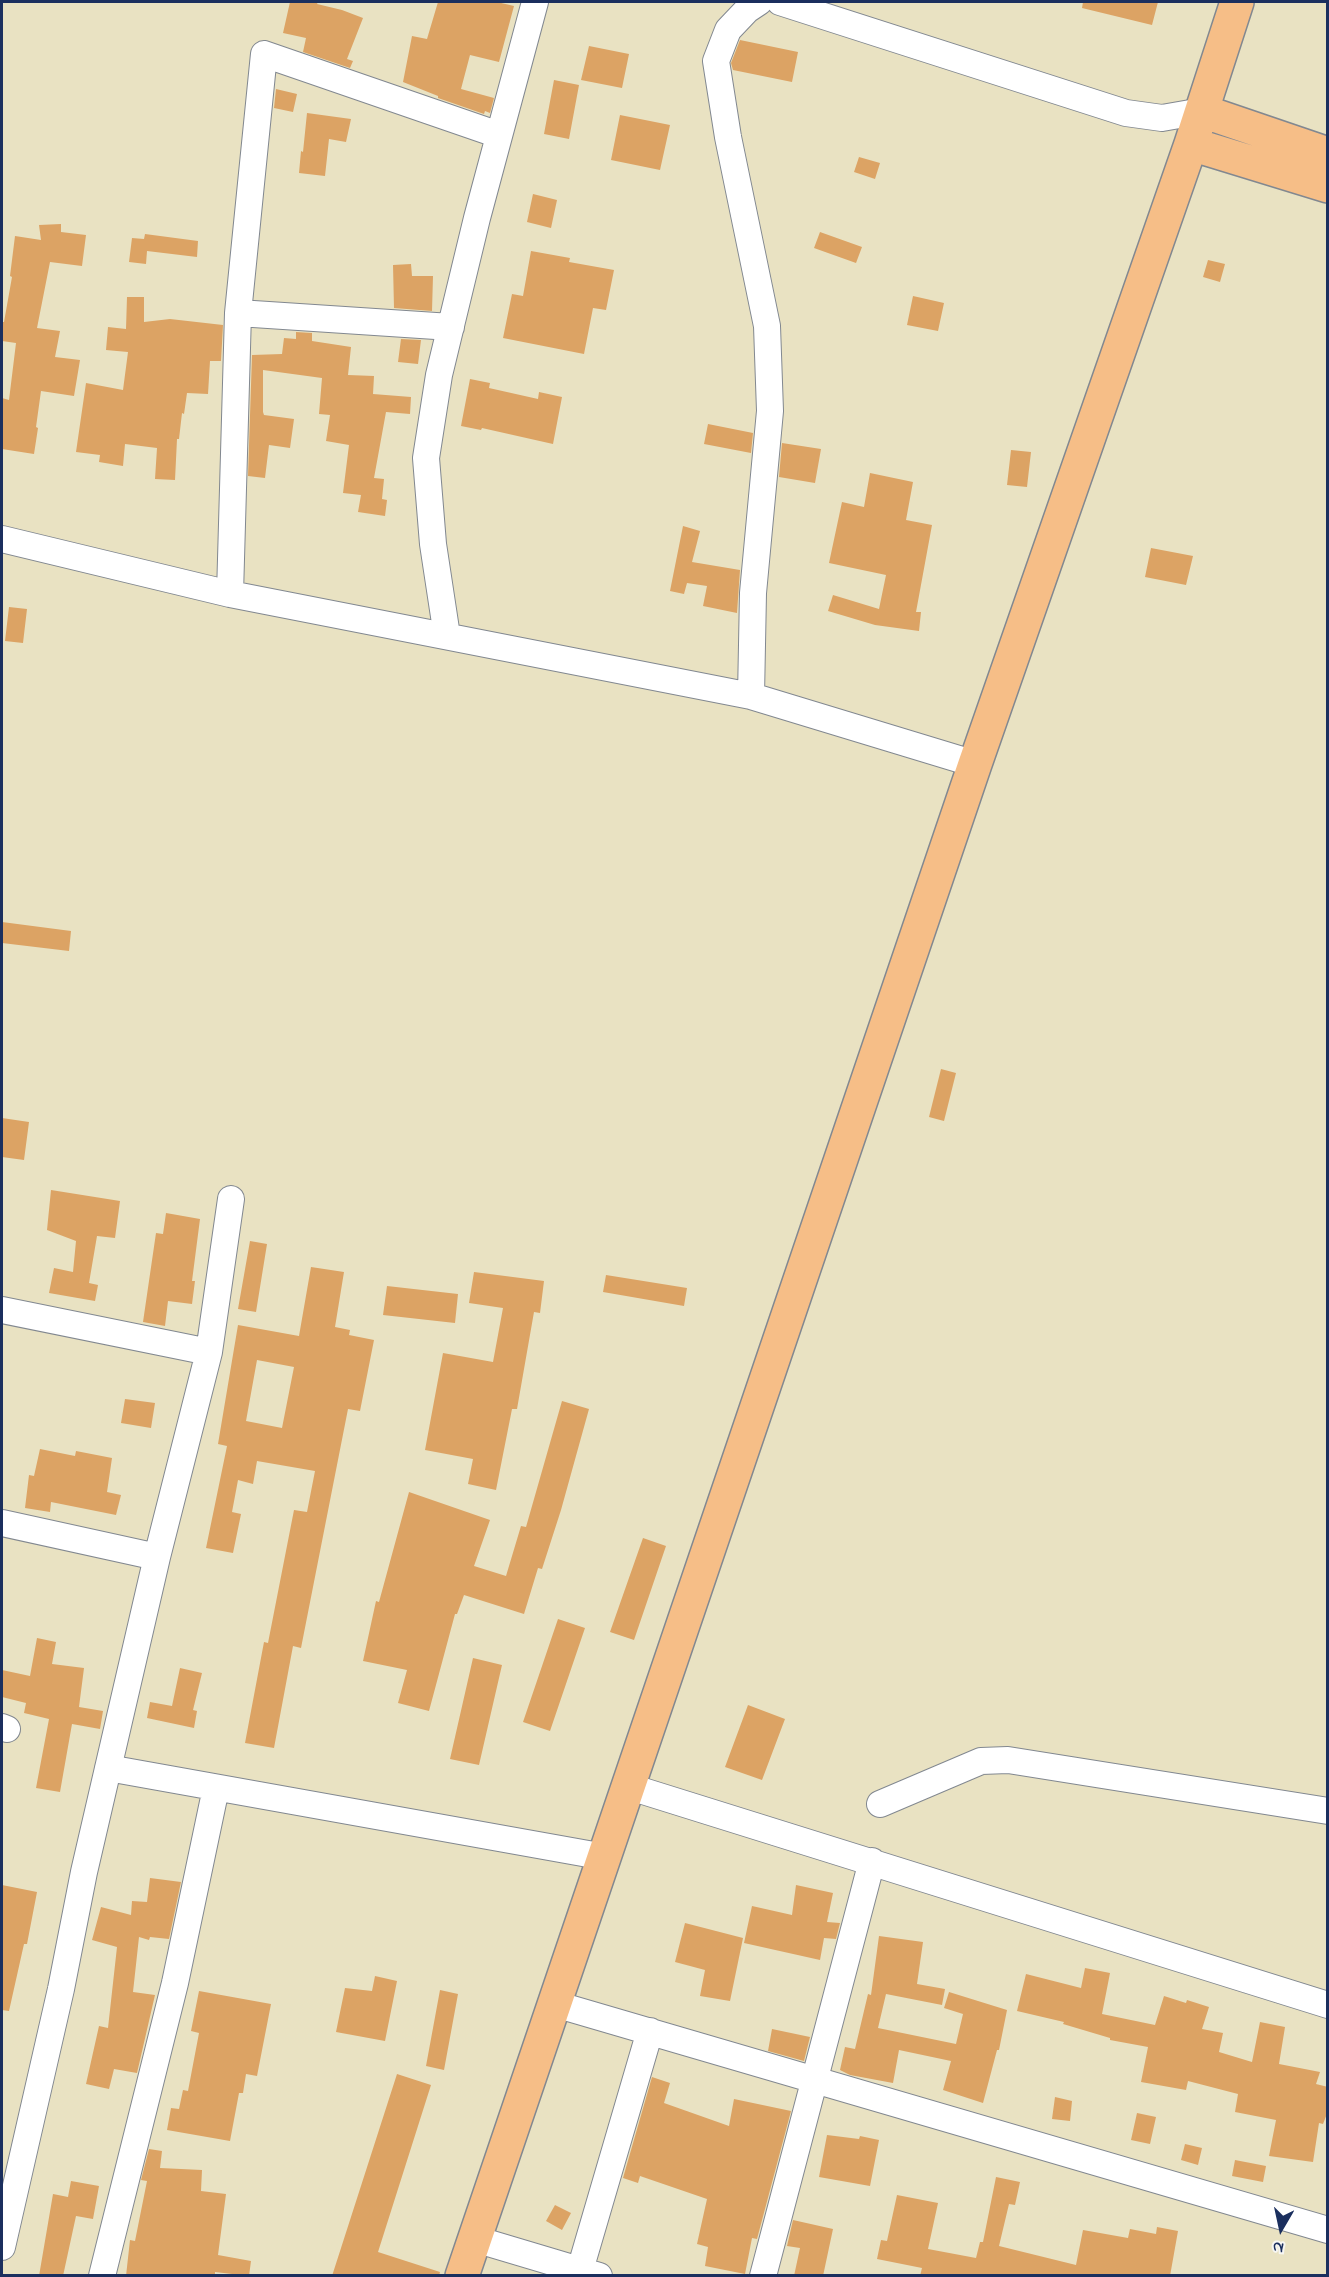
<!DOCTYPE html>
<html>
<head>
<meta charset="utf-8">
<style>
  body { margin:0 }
  #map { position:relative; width:1329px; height:2277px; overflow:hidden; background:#e9e2c2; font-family:"Indie Flower",sans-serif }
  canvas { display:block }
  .frame { position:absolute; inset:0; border:3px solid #1b2f5e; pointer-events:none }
  .north { position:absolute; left:1251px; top:2199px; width:60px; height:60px; -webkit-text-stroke:4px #f6f6f2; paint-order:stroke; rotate:189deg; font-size:16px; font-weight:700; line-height:24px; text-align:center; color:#1b2f5e }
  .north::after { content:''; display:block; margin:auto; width:21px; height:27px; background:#1b2f5e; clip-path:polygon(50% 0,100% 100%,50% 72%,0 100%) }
</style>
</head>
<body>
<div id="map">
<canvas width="1329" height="2277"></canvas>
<div class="frame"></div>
<div class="north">N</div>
</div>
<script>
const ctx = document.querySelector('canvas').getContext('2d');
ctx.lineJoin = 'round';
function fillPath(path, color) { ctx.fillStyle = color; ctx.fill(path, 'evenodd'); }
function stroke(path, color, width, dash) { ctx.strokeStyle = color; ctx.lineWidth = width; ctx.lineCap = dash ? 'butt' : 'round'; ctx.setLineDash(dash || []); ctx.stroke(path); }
const building = new Path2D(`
  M 290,2 L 318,2 L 317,4 L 342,10 L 363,18 L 347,59 L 353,61 L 350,68 L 303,52 L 306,38 L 283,33 Z
  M 438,2 L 497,2 L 514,6 L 499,62 L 470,55 L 461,89 L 494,98 L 490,113 L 485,111 L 484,114 L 438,98 L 438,96 L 403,82 L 412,36 L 427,39 Z
  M 1083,2 L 1158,2 L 1152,25 L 1082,8 Z
  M 740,40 L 798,52 L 792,82 L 733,70 L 731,63 Z
  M 589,46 L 629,54 L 622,88 L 581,80 Z
  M 554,80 L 579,85 L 569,139 L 544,134 Z
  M 276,89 L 297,94 L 293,112 L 274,108 Z
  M 307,113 L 351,119 L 346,142 L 329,139 L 325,176 L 299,173 L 301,151 L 303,152 Z
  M 620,115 L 670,125 L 660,170 L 611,160 Z
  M 859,157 L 880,163 L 875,179 L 854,172 Z
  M 533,194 L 557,200 L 551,228 L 527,222 Z
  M 61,224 L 61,232 L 86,235 L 82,266 L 50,262 L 37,328 L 60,331 L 55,357 L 80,360 L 74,396 L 41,391 L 36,427 L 38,428 L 34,454 L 2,449 L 2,398 L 9,400 L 16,343 L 2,341 L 2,322 L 4,322 L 12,277 L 10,276 L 15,236 L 41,240 L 39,225 Z
  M 820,232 L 862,247 L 856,263 L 814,248 Z
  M 145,234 L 198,241 L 197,257 L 147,251 L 146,264 L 129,262 L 132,238 L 144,239 Z
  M 531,251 L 570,258 L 569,262 L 614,270 L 606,310 L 593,308 L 584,354 L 503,338 L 512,294 L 523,296 Z
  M 1208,260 L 1225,264 L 1220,282 L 1203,277 Z
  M 411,264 L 412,276 L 433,276 L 432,311 L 394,308 L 393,265 Z
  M 913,296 L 944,303 L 938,331 L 907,325 Z
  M 127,297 L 144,297 L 144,322 L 170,319 L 223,325 L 221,361 L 210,361 L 208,394 L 187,393 L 184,414 L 182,413 L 179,439 L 177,439 L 175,480 L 155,479 L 157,448 L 125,444 L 123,466 L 99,462 L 100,455 L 76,452 L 86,383 L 123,390 L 128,352 L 106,350 L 108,327 L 126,329 Z
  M 296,332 L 312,333 L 312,341 L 351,347 L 348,375 L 374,376 L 373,394 L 411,397 L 410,414 L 386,412 L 374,478 L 384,479 L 382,499 L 387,500 L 385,516 L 358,512 L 361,495 L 343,493 L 349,445 L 326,441 L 330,415 L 319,414 L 322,378 L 263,370 L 263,412 L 264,415 L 294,419 L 290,448 L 269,445 L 265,478 L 248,476 L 252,355 L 282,354 L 284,338 L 296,339 Z
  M 401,339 L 421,340 L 418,364 L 398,362 Z
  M 470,379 L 490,383 L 489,388 L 538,399 L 539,392 L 562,397 L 553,444 L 482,428 L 481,430 L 461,426 Z
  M 708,424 L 753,433 L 751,453 L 704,444 Z
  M 782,443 L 821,449 L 815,483 L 779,477 Z
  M 1011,450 L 1031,452 L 1027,487 L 1007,485 Z
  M 870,473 L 913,482 L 906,520 L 932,525 L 916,612 L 921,612 L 919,631 L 875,625 L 828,611 L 833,595 L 879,609 L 886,575 L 829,563 L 842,502 L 864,507 Z
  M 683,526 L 700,531 L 692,562 L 740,570 L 737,613 L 703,606 L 707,586 L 687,583 L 684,594 L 670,591 Z
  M 1151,548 L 1193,556 L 1186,585 L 1145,577 Z
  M 9,607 L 27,609 L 23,643 L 5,641 Z
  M 2,922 L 71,931 L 69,951 L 2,943 Z
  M 941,1069 L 956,1073 L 944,1121 L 929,1117 Z
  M 2,1118 L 29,1122 L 24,1160 L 2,1157 Z
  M 51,1190 L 120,1201 L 115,1238 L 97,1236 L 89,1283 L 98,1285 L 95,1301 L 49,1293 L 54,1268 L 73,1272 L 76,1241 L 47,1230 Z
  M 166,1213 L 200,1219 L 192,1281 L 195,1281 L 192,1304 L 168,1301 L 165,1326 L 143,1322 L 156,1233 L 163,1234 Z
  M 250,1241 L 267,1244 L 256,1312 L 238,1309 Z
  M 311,1267 L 344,1272 L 335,1327 L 350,1330 L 349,1335 L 374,1340 L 360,1411 L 348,1409 L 301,1648 L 293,1646 L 274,1748 L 245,1743 L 264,1642 L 268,1643 L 294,1510 L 307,1512 L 315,1471 L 257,1461 L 253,1484 L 238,1480 L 232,1512 L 241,1514 L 233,1553 L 206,1548 L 227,1446 L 218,1444 L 238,1325 L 299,1336 ZM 257,1360 L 294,1367 L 282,1428 L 246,1421 Z
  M 474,1272 L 544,1281 L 540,1313 L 534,1312 L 517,1409 L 512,1409 L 496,1490 L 468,1484 L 473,1459 L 425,1450 L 443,1353 L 493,1362 L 503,1308 L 469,1303 Z
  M 606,1275 L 687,1288 L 684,1306 L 603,1292 Z
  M 387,1286 L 458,1294 L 455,1323 L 383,1315 Z
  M 125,1399 L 155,1403 L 151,1428 L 121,1423 Z
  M 562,1401 L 589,1409 L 561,1510 L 542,1569 L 538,1568 L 524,1614 L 464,1595 L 457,1614 L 455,1614 L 429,1711 L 398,1703 L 407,1670 L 363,1661 L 376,1601 L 379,1602 L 409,1492 L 490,1520 L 474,1566 L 506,1576 L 521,1526 L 526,1527 Z
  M 40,1449 L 75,1456 L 76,1451 L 112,1458 L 107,1492 L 121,1495 L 116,1515 L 51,1502 L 50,1512 L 25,1508 L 29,1475 L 34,1476 Z
  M 643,1538 L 666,1546 L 634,1640 L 610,1632 Z
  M 558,1619 L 585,1628 L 550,1731 L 523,1722 Z
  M 37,1638 L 56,1642 L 52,1664 L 84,1668 L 79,1707 L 103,1711 L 100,1729 L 72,1724 L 60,1792 L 36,1788 L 49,1719 L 24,1713 L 26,1703 L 2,1697 L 2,1670 L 30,1676 Z
  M 473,1658 L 502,1665 L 479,1765 L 450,1759 Z
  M 180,1668 L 202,1673 L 193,1710 L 197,1711 L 194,1728 L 147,1718 L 150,1702 L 172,1706 Z
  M 748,1705 L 785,1719 L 762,1780 L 725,1767 Z
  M 150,1878 L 181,1882 L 169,1939 L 150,1937 L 149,1940 L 139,1937 L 133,1992 L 155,1995 L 137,2073 L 114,2069 L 109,2089 L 86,2084 L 99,2026 L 108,2028 L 117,1947 L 92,1940 L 101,1907 L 131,1915 L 132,1901 L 147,1902 Z
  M 2,1885 L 37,1892 L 27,1944 L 24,1944 L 9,2011 L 2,2010 Z
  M 796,1885 L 833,1893 L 827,1922 L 840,1923 L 836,1939 L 824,1938 L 820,1960 L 744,1943 L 752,1906 L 792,1915 Z
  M 685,1923 L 743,1938 L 730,2001 L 700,1996 L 705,1970 L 675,1962 Z
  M 879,1936 L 923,1942 L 917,1984 L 945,1989 L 942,2005 L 886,1994 L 878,2028 L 956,2044 L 963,2014 L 944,2008 L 949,1992 L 1007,2010 L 999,2050 L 997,2050 L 983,2103 L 943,2090 L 951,2061 L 899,2050 L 893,2083 L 850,2075 L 840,2070 L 845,2047 L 855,2049 L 868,1994 L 871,1995 Z
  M 1085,1968 L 1110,1973 L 1102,2014 L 1155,2025 L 1164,1996 L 1186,2003 L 1187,2000 L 1209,2007 L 1202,2029 L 1223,2033 L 1219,2052 L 1252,2062 L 1260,2022 L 1285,2027 L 1279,2064 L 1320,2072 L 1316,2084 L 1328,2087 L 1328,2111 L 1323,2124 L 1319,2123 L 1313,2162 L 1269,2156 L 1276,2120 L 1235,2112 L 1238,2094 L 1188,2081 L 1186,2090 L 1141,2082 L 1148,2047 L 1110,2040 L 1110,2038 L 1063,2024 L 1064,2022 L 1017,2011 L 1026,1974 L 1081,1988 Z
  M 375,1976 L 397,1981 L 385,2041 L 336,2032 L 345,1988 L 372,1991 Z
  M 440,1990 L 458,1994 L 444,2070 L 426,2066 Z
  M 199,1991 L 271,2004 L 257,2076 L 246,2074 L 243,2093 L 239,2093 L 230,2141 L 167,2130 L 171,2108 L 179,2109 L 183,2090 L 188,2091 L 199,2033 L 191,2031 Z
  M 772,2029 L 810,2037 L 804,2061 L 768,2051 Z
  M 397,2074 L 431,2085 L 378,2252 L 440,2272 L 439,2276 L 332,2276 Z
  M 652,2077 L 670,2083 L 664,2103 L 729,2126 L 734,2099 L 791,2111 L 757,2239 L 752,2238 L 745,2274 L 705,2266 L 708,2247 L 697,2244 L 707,2199 L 640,2176 L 638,2183 L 623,2178 Z
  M 1055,2097 L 1072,2101 L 1070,2121 L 1052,2119 Z
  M 1137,2113 L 1156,2117 L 1150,2144 L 1131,2140 Z
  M 827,2135 L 859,2139 L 860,2136 L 879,2140 L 870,2186 L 819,2177 Z
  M 1185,2144 L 1202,2148 L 1198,2165 L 1181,2160 Z
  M 149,2149 L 162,2151 L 160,2168 L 202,2170 L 201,2191 L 226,2194 L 218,2255 L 251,2261 L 249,2276 L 215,2272 L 215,2276 L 126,2276 L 130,2240 L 135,2241 L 147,2181 L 141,2180 Z
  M 1235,2160 L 1266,2166 L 1263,2182 L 1232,2176 Z
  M 996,2177 L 1020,2182 L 1015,2205 L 1009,2204 L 999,2246 L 1076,2265 L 1083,2230 L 1128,2238 L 1130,2229 L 1156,2234 L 1157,2227 L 1178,2231 L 1170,2276 L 920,2276 L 922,2268 L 877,2259 L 881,2240 L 887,2241 L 897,2195 L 938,2203 L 928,2249 L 976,2258 L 980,2242 L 983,2242 Z
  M 71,2181 L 99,2186 L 93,2219 L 76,2216 L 63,2276 L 39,2276 L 53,2194 L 68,2197 Z
  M 555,2205 L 571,2213 L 562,2230 L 546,2221 Z
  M 793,2220 L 833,2229 L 823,2276 L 794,2276 L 800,2248 L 787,2246 Z`);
const minor = new Path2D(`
  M 780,2 L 1126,113 L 1162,118 L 1202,111
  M 238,313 L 451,327
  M 2,539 L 230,594 L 751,696 L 975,764
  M 230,594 L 238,313 L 264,54 L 499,135
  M 447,636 L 433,544 L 426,458 L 439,375 L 477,218 L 535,2
  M 751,696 L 753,593 L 770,411 L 767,326 L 728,137 L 716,61 L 728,30 L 747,10 L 759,2
  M 2,1310 L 209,1352
  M 2,1523 L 157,1557
  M 2,1727 L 7,1729
  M 108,1768 L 605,1857
  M 627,1786 L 1328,2005
  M 880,1804 L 981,1761 L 1008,1760 L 1328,1811
  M 555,2004 L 1328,2230
  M 475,2239 L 599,2276
  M 2,2247 L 61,1989 L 84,1872 L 157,1557 L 209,1352 L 231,1199
  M 580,2270 L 650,2031
  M 102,2276 L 175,1983 L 216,1788
  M 763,2276 L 872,1861`);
const major = new Path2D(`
  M 1202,111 L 1328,154
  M 1191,144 L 1328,186
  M 462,2276 L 975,764 L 1191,144 L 1237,2`);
fillPath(building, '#dca364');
stroke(minor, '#828890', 28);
stroke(major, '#828890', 36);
stroke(minor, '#fff', 26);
stroke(major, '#f6be87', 33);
</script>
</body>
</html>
